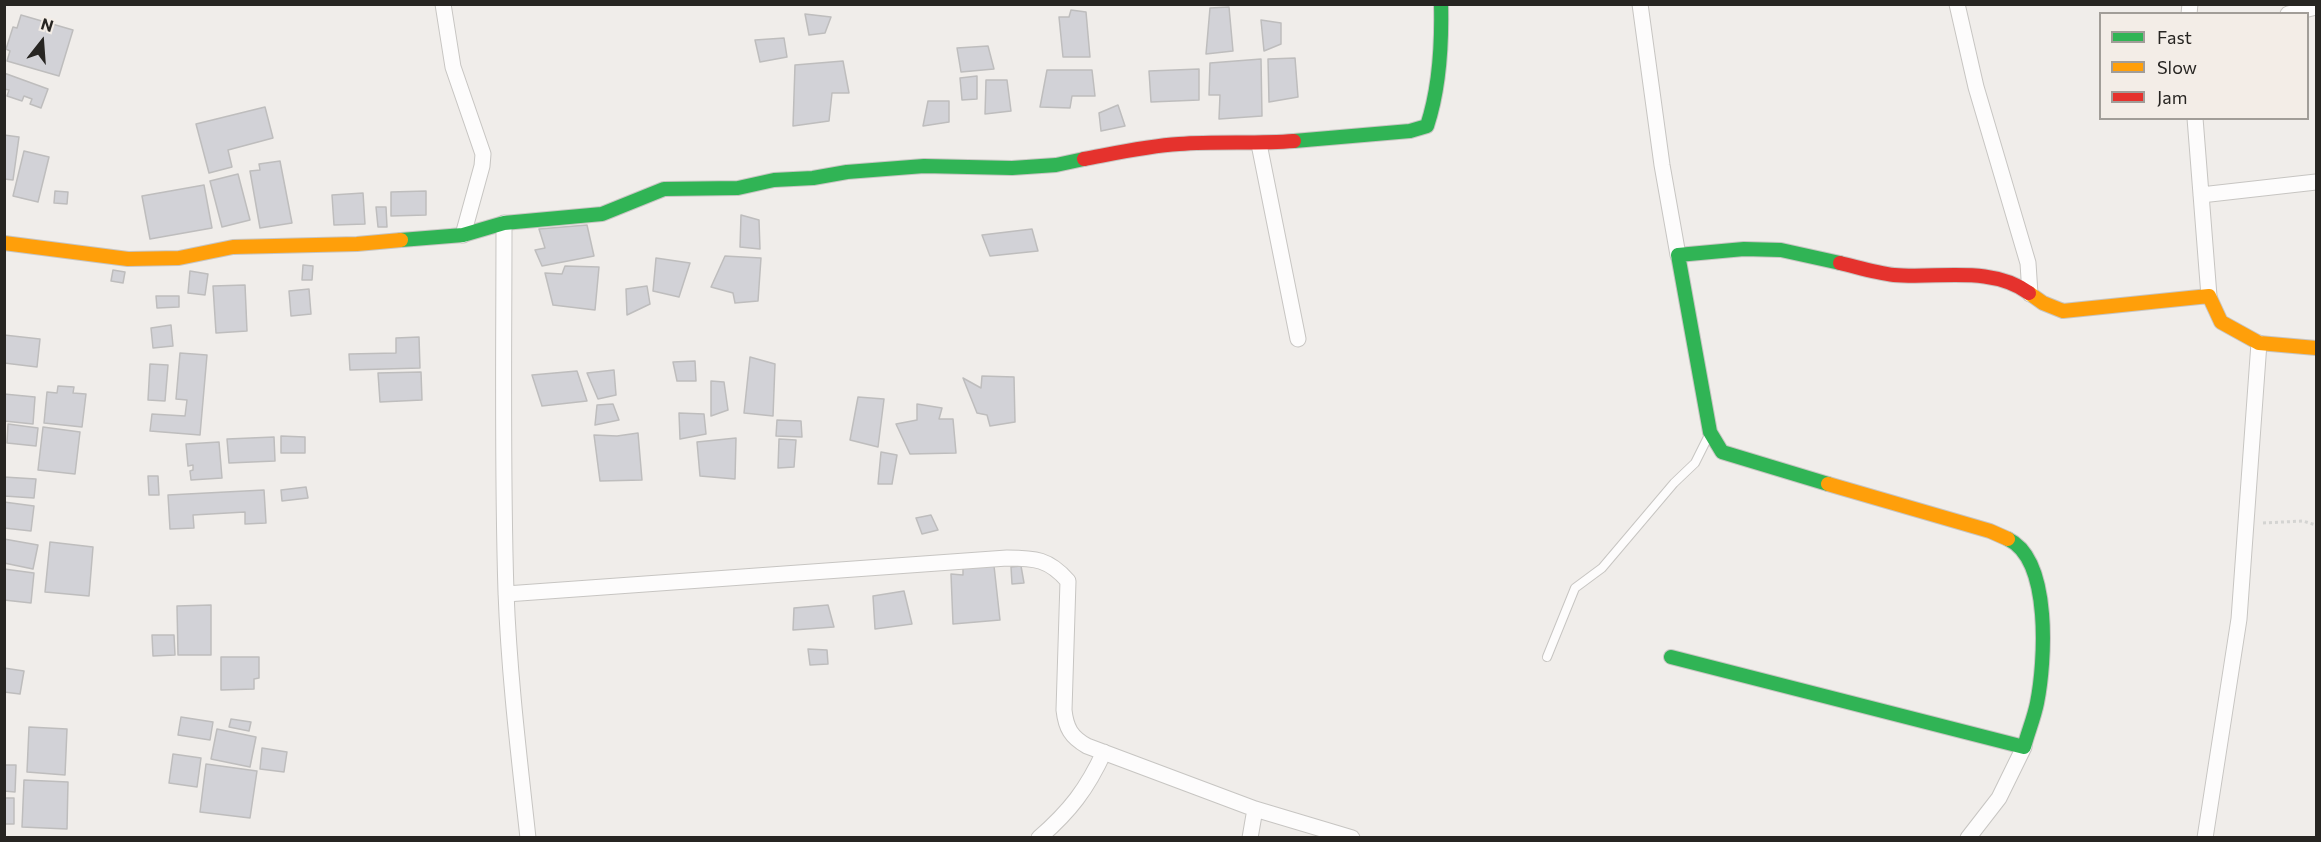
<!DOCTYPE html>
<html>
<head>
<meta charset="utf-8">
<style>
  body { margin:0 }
  #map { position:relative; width:2321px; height:842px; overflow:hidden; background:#f0edea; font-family:Commissioner,sans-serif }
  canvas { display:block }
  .frame { position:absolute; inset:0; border:6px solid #272522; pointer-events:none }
  .legend { position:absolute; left:2099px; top:12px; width:210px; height:108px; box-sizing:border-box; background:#f3ede7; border:2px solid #a19d98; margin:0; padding:8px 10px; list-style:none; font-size:18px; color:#272522 }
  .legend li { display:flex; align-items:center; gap:12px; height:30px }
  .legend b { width:30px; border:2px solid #a19d98 }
  .north { position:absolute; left:12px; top:12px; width:60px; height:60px; -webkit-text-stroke:4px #f3ede7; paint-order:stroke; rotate:17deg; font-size:16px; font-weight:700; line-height:24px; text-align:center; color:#272522 }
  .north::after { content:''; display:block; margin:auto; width:21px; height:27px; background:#272522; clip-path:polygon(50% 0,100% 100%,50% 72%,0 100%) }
</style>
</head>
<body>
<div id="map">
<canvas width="2321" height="842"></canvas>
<div class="frame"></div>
<ul class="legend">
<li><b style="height:8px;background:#30b455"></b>Fast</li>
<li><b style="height:8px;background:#ff9f0a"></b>Slow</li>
<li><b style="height:8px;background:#e5322d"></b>Jam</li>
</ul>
<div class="north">N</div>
</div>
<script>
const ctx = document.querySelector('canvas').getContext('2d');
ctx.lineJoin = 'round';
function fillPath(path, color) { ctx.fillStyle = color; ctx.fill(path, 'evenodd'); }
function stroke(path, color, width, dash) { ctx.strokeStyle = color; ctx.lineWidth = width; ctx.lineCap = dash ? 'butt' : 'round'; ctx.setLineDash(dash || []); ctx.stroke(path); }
const building = new Path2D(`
  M 1229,7 L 1233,51 L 1206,54 L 1210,8 Z
  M 1071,10 L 1086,12 L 1090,57 L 1063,57 L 1059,17 L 1069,17 Z
  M 805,14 L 831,17 L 825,33 L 809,35 Z
  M 21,15 L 73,30 L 59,76 L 7,61 L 10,51 L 6,49 L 13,27 L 17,28 Z
  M 1261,20 L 1281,23 L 1281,44 L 1264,51 Z
  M 784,38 L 787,57 L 760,62 L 755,40 Z
  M 988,46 L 994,69 L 961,72 L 957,48 Z
  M 1295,58 L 1298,97 L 1269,102 L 1268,59 Z
  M 1261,59 L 1262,116 L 1219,119 L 1220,95 L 1209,95 L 1210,63 Z
  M 843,61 L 849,93 L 832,93 L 829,121 L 793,126 L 795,65 Z
  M 1199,69 L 1199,100 L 1151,102 L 1149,71 Z
  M 1047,70 L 1092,70 L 1095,96 L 1072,96 L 1070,108 L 1040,107 Z
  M 4,73 L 48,89 L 41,108 L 30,104 L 32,99 L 24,96 L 22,101 L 7,96 L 9,90 L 4,89 Z
  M 977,76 L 977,99 L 962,100 L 960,78 Z
  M 986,80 L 1007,80 L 1011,111 L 985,114 Z
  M 928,101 L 949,101 L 949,122 L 923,126 Z
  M 1118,105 L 1125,126 L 1101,131 L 1099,113 Z
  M 265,107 L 273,138 L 228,150 L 232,167 L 209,173 L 196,124 Z
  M 4,135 L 19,137 L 13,180 L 4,179 Z
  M 24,151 L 49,157 L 38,202 L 13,196 Z
  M 280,161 L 292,223 L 260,228 L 250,171 L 260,170 L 259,164 Z
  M 238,174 L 250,220 L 222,227 L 210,181 Z
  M 204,185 L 212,228 L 150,239 L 142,196 Z
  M 55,191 L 68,192 L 67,204 L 54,203 Z
  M 426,191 L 426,215 L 391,216 L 391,192 Z
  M 363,193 L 365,224 L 334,225 L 332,195 Z
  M 376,207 L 386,207 L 387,227 L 378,227 Z
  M 741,215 L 759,220 L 760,249 L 740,247 Z
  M 587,225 L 594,256 L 542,266 L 535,250 L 545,248 L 539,229 Z
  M 1032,229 L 1038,251 L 990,256 L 982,235 Z
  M 725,256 L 761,258 L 758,301 L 735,303 L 733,293 L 711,287 Z
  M 656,258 L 690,263 L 679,297 L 653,291 Z
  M 303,265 L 313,266 L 312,280 L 302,280 Z
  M 565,266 L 599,267 L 595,310 L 553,305 L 545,273 L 562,274 Z
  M 113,270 L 125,272 L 123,283 L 111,281 Z
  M 190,271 L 208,274 L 205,295 L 188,293 Z
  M 245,285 L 247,331 L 216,333 L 213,286 Z
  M 647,286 L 650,304 L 627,315 L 626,289 Z
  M 309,289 L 311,314 L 291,316 L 289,291 Z
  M 156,296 L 179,296 L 179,307 L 157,308 Z
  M 171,325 L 173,346 L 153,348 L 151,328 Z
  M 4,335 L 40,339 L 37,367 L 4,363 Z
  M 419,337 L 420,368 L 350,370 L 349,354 L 396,353 L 396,338 Z
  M 180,353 L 207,355 L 200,435 L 150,431 L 152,414 L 185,416 L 187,400 L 176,399 Z
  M 750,357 L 775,364 L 773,416 L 744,413 Z
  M 695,361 L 696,381 L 677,381 L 673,362 Z
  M 150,364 L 168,365 L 165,401 L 148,400 Z
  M 614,370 L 616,395 L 598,399 L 587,373 Z
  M 577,371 L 587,401 L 542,406 L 532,375 Z
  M 421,372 L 422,400 L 380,402 L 378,373 Z
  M 982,376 L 1014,377 L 1015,422 L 990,426 L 987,415 L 977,413 L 963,378 L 981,388 Z
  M 711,381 L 724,382 L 728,410 L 711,416 Z
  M 58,386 L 74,387 L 73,393 L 86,394 L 82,427 L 44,423 L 47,392 L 57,393 Z
  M 4,394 L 35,397 L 33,424 L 4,421 Z
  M 858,397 L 884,399 L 878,447 L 850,440 Z
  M 613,404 L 619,420 L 595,425 L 597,405 Z
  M 917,404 L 942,408 L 939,419 L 953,419 L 956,453 L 910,454 L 896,424 L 917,420 Z
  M 679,413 L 704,414 L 706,434 L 680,439 Z
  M 777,420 L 801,421 L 802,437 L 776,436 Z
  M 8,424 L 38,428 L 36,446 L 7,443 Z
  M 43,427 L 80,432 L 75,474 L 38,470 Z
  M 638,433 L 642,480 L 600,481 L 594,435 L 617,436 Z
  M 281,436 L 305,437 L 305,453 L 281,453 Z
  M 274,437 L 275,461 L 229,463 L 227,439 Z
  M 736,438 L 735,479 L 700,476 L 697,442 Z
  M 779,439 L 796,440 L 794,467 L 778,468 Z
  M 219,442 L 222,478 L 191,480 L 190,471 L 193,470 L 193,465 L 188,466 L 186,444 Z
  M 881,452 L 897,455 L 892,484 L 878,484 Z
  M 148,476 L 158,476 L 159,495 L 149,495 Z
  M 4,477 L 36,479 L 34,498 L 4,496 Z
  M 306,487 L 308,498 L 282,501 L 281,490 Z
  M 264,490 L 266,523 L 245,524 L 245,512 L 193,515 L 194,528 L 170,529 L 168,495 Z
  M 4,502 L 34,506 L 31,531 L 4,528 Z
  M 931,515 L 938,530 L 922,534 L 916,518 Z
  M 4,539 L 38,545 L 33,569 L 4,563 Z
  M 50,542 L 93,547 L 89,596 L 45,592 Z
  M 994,566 L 1000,620 L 953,624 L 951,574 L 963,575 L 963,567 Z
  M 1021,566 L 1024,583 L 1012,584 L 1011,567 Z
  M 4,569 L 34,573 L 31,603 L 4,600 Z
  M 904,591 L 912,624 L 875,629 L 873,596 Z
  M 211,605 L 211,655 L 178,655 L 177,606 Z
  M 828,605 L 834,627 L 793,630 L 794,608 Z
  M 152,635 L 174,635 L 175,655 L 153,656 Z
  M 808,649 L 827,650 L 828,664 L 810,665 Z
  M 221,657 L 259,657 L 259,678 L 254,679 L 254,689 L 221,690 Z
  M 4,668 L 24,671 L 20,694 L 4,692 Z
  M 181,717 L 213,722 L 210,740 L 178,735 Z
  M 231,719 L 251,722 L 249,731 L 229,727 Z
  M 29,727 L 67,729 L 65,775 L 27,772 Z
  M 217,729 L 256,737 L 250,767 L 211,759 Z
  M 262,748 L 287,752 L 284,772 L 260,769 Z
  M 173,754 L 201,758 L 197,787 L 169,783 Z
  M 206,764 L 257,771 L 250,818 L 200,812 Z
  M 4,765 L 16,765 L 15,792 L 4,791 Z
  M 24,780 L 68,782 L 67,829 L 22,827 Z
  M 4,798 L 14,798 L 14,824 L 4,824 Z`);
const path = new Path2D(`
  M 2263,523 L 2303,521 L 2316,525`);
const lane = new Path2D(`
  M 1547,657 L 1575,588 L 1602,568 L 1674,483 L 1695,463 L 1708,437`);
const street = new Path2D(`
  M 443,4 L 453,67 L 483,154 L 482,166 L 463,235
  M 1640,4 L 1662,165 L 1678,255
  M 1957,4 L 1976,87 L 2028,263 L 2030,294
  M 2189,14 L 2190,4
  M 2288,14 L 2316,7
  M 2195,118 L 2209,296
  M 1259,144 L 1298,339
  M 2201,195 L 2316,182
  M 504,223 C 504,346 502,469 506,592 C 509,674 519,756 528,838
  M 506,594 L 1007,558 C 1035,558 1049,559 1068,581 L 1064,710 C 1066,728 1071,737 1087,746 L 1255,809 L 1352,838
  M 1039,838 C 1070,811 1087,789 1104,752
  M 1250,838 L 1255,809
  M 1968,838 L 1999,798 L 2024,747
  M 2205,838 L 2239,619 L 2259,343`);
const fast = new Path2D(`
  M 1294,141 L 1410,131 L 1427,126 C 1440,87 1442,45 1441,4
  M 401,240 L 463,235 L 504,223 L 602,214 L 664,189 L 738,188 L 774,180 L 813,178 L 847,172 L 924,166 L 1012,168 L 1056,165 L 1084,159
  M 1828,484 L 1722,452 L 1710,432 L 1678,255 L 1744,249 L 1781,250 L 1840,263
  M 1671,657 L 2024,747 C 2028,732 2034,718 2037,703 C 2045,663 2052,560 2008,539`);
const slow = new Path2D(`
  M 4,243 L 128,259 L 179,258 L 233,247 L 357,244 L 401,240
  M 2029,293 L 2043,303 L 2063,311 L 2209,296 L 2221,322 L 2259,343 L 2316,348
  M 1828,484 L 1990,531 L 2008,539`);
const jam = new Path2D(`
  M 1084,159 C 1116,153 1147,146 1179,144 C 1218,141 1256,144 1294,141
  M 1840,263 C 1857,267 1876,273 1894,275 C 1938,279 1991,265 2029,293`);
fillPath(building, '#d2d2d7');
stroke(building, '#bebdbd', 1.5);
stroke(lane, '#c7c5c2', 10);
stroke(street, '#c7c5c2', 17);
stroke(fast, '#c7c5c2', 16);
stroke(slow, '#c7c5c2', 16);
stroke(jam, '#c7c5c2', 16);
stroke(path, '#d4d4d2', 3, [3, 3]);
stroke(lane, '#fdfcfc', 8);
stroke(street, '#fdfcfc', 15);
stroke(fast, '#30b455', 14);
stroke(slow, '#ff9f0a', 14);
stroke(jam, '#e5322d', 14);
</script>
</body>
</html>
